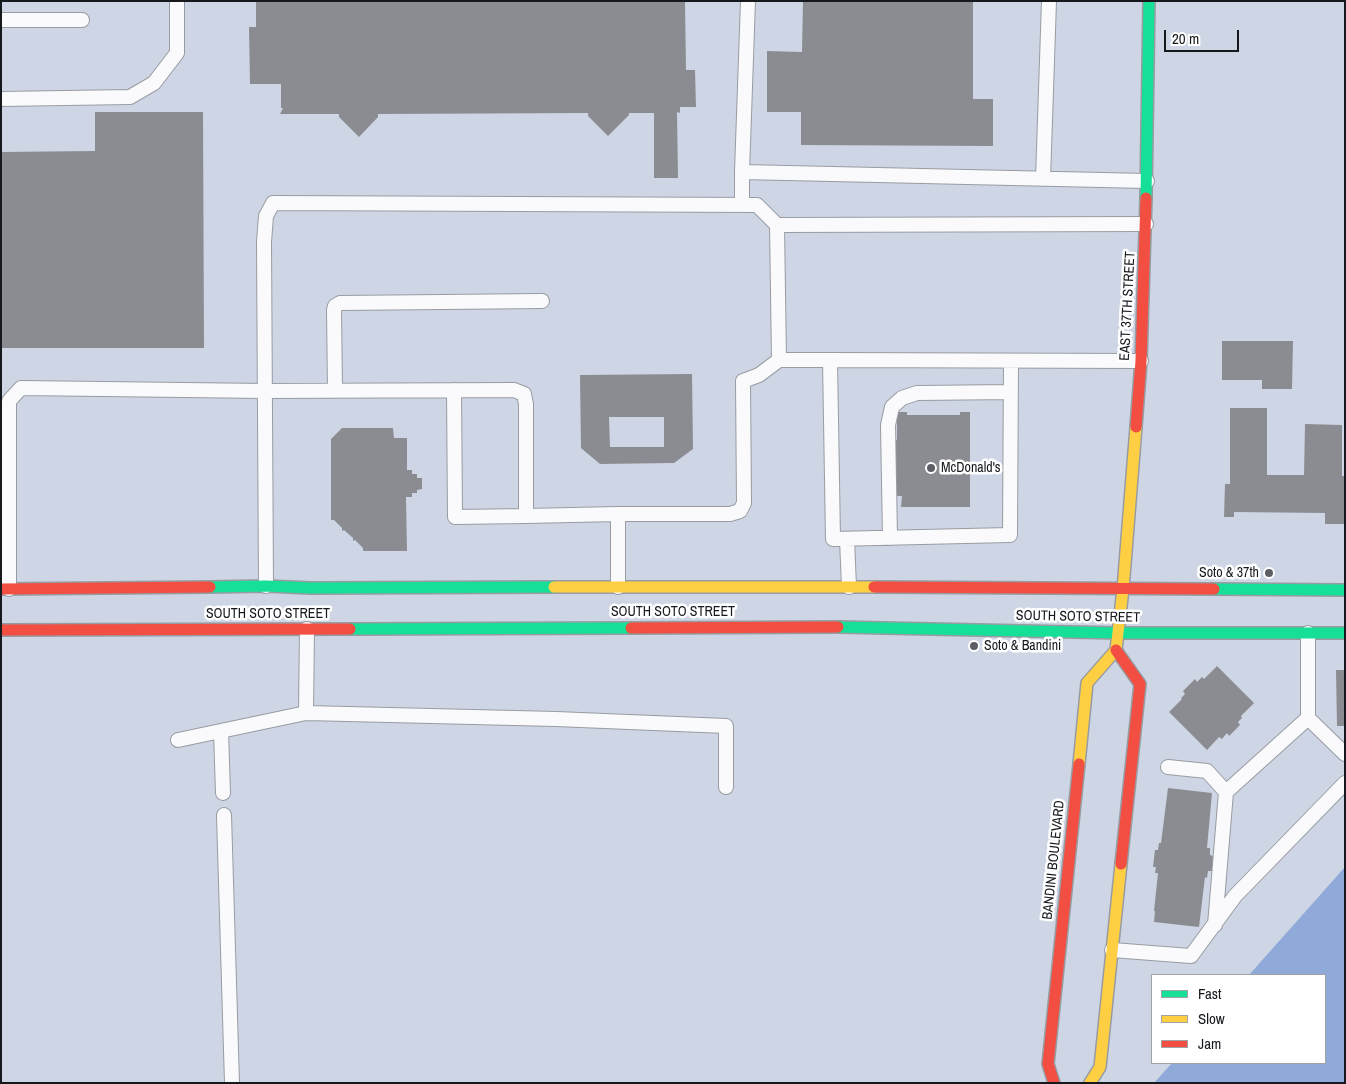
<!DOCTYPE html>
<html>
<head>
<meta charset="utf-8">
<style>
  body { margin:0 }
  #map { position:relative; width:1346px; height:1084px; overflow:hidden; background:#dce0e8; font-family:"Archivo Narrow",sans-serif }
  canvas { display:block }
  .frame { position:absolute; inset:0; border:2px solid #15181d; pointer-events:none }
  .legend { position:absolute; left:1151px; top:974px; width:175px; height:90px; box-sizing:border-box; background:#fff; border:1px solid #a1a3a5; margin:0; padding:6px 9px; list-style:none; font-size:15px; color:#15181d }
  .legend li { display:flex; align-items:center; gap:10px; height:25px }
  .legend b { width:25px; border:1px solid #a1a3a5 }
  .scale { position:absolute; left:1164px; top:30px; width:75px; height:22px; box-sizing:border-box; border:2px solid #15181d; border-top:0; padding-left:6px; font-size:15px; line-height:18px; white-space:nowrap; color:#15181d; -webkit-text-stroke:4px #fff; paint-order:stroke }
</style>
</head>
<body>
<div id="map">
<canvas width="1346" height="1084"></canvas>
<div class="frame"></div>
<ul class="legend">
<li><b style="height:6px;background:#16e098"></b>Fast</li>
<li><b style="height:6px;background:#ffcf43"></b>Slow</li>
<li><b style="height:6px;background:#f24e42"></b>Jam</li>
</ul>
<div class="scale">20 m</div>
</div>
<script>
const ctx = document.querySelector('canvas').getContext('2d');
ctx.lineJoin = 'round';
function fillPath(path, color) { ctx.fillStyle = color; ctx.fill(path, 'evenodd'); }
function stroke(path, color, width, dash) { ctx.strokeStyle = color; ctx.lineWidth = width; ctx.lineCap = dash ? 'butt' : 'round'; ctx.setLineDash(dash || []); ctx.stroke(path); }
function write(font, color, halo, rows, align = 'center') {
  ctx.font = font + ' "Archivo Narrow",sans-serif'; ctx.lineWidth = 5; ctx.setLineDash([]); ctx.textBaseline = 'middle'; ctx.strokeStyle = halo; ctx.fillStyle = color; for (const [text, x, y, turn = 0] of rows) {
    ctx.save(); ctx.translate(x, y); ctx.rotate((+turn || 0) * Math.PI / 180); ctx.textAlign = isNaN(turn) ? turn : align; if (halo) ctx.strokeText(text, 0, 0); ctx.fillText(text, 0, 0); ctx.restore();
  }
}
const built = new Path2D(`
  M 1,1 L 1345,1 L 1345,1083 L 1,1083 ZM 1152,975 L 1325,975 L 1325,1063 L 1152,1063 Z`);
const water = new Path2D(`
  M 1345,867 L 1345,1083 L 1154,1083 L 1172,1063 L 1325,1063 L 1325,975 L 1249,975 Z`);
const building = new Path2D(`
  M 256,1 L 685,1 L 686,70 L 695,70 L 696,107 L 680,107 L 680,113 L 677,112 L 678,178 L 654,178 L 654,113 L 629,113 L 629,115 L 608,136 L 588,116 L 588,113 L 378,114 L 378,117 L 359,137 L 339,117 L 339,114 L 280,114 L 283,108 L 281,108 L 281,84 L 250,84 L 249,27 L 256,27 Z
  M 803,1 L 973,1 L 973,99 L 993,99 L 993,146 L 801,145 L 801,112 L 767,112 L 767,51 L 802,52 Z
  M 95,112 L 203,112 L 204,348 L 1,348 L 1,152 L 95,151 Z
  M 1222,341 L 1293,341 L 1292,389 L 1262,389 L 1262,380 L 1222,380 Z
  M 692,374 L 693,449 L 674,463 L 600,464 L 581,448 L 580,375 ZM 609,417 L 664,417 L 664,447 L 610,447 Z
  M 1230,408 L 1267,408 L 1267,475 L 1304,475 L 1305,424 L 1342,425 L 1342,476 L 1345,476 L 1344,524 L 1325,524 L 1325,513 L 1234,512 L 1234,517 L 1224,517 L 1225,484 L 1230,484 Z
  M 897,412 L 907,412 L 907,415 L 960,415 L 960,412 L 970,412 L 970,507 L 901,507 L 902,496 L 892,496 L 892,439 L 897,440 Z
  M 342,428 L 393,428 L 394,438 L 407,438 L 407,470 L 412,470 L 412,474 L 417,474 L 417,478 L 422,478 L 422,489 L 417,490 L 417,493 L 412,493 L 412,497 L 406,497 L 407,551 L 363,551 L 363,548 L 355,540 L 353,541 L 353,538 L 344,530 L 342,531 L 342,528 L 334,520 L 331,520 L 331,439 Z
  M 1217,666 L 1254,703 L 1241,716 L 1242,718 L 1238,722 L 1240,725 L 1229,736 L 1227,733 L 1222,739 L 1219,737 L 1207,750 L 1169,712 L 1182,699 L 1181,698 L 1185,694 L 1183,691 L 1195,679 L 1197,682 L 1202,677 L 1204,679 Z
  M 1336,670 L 1345,670 L 1345,726 L 1337,726 Z
  M 1168,788 L 1212,793 L 1207,848 L 1210,848 L 1210,855 L 1213,856 L 1212,871 L 1208,871 L 1207,878 L 1205,877 L 1199,927 L 1154,922 L 1155,911 L 1154,911 L 1158,873 L 1155,873 L 1156,867 L 1153,867 L 1155,850 L 1158,850 L 1159,843 L 1161,843 Z`);
const lane = new Path2D(`
  M 1,20 L 82,20
  M 1,99 L 130,97 L 154,83 L 177,53 L 177,1
  M 742,172 L 748,1
  M 1043,179 L 1049,1
  M 742,205 L 742,172 L 1147,181
  M 777,225 L 1146,224
  M 779,360 L 830,360
  M 1011,361 L 1010,535 L 833,539 L 830,360 L 1141,361
  M 335,390 L 334,310 L 335,306 L 340,303 L 542,301
  M 454,390 L 455,517 L 526,516
  M 890,538 L 888,425 L 892,407 L 902,398 L 917,393 L 1011,392
  M 847,539 L 849,587
  M 266,586 L 264,242 L 266,216 L 273,203 L 757,205 L 777,225 L 779,360 L 759,375 L 743,381 L 744,503 L 740,511 L 730,514 L 618,514 L 618,587
  M 9,589 L 9,401 L 21,388 L 265,391 L 514,390 L 524,394 L 526,404 L 526,516 L 618,514
  M 1308,633 L 1308,718 L 1345,754
  M 306,713 L 307,629
  M 221,731 L 223,793
  M 178,740 L 306,713 L 556,719 L 726,726 L 726,787
  M 1168,767 L 1207,771 L 1226,792 L 1308,718
  M 224,815 L 232,1083
  M 1215,925 L 1226,792
  M 1112,950 L 1191,956 L 1235,896 L 1345,783`);
const fast = new Path2D(`
  M 1146,198 L 1149,1
  M 210,587 L 266,586 L 311,588 L 554,587
  M 1214,589 L 1345,590
  M 838,627 L 1119,633 L 1345,633
  M 350,629 L 631,628`);
const slow = new Path2D(`
  M 554,587 L 874,587
  M 1079,764 L 1087,683 L 1116,650 L 1123,589 L 1136,427
  M 1090,1083 L 1100,1067 L 1121,864`);
const jam = new Path2D(`
  M 1136,427 L 1141,361 L 1146,198
  M 874,587 L 1214,589
  M 1,589 L 210,587
  M 631,628 L 838,627
  M 1,630 L 350,629
  M 1116,650 L 1140,684 L 1121,864
  M 1054,1083 L 1048,1064 L 1079,764`);
const markers = [
  [931,468,5,"#5b5e64"],
  [1269,573,5,"#5b5e64"],
  [974,646,5,"#5b5e64"]
];
const streetNames = [
  ["EAST 37TH STREET",1128,306,-87],
  ["SOUTH SOTO STREET",673,612],
  ["SOUTH SOTO STREET",268,614],
  ["SOUTH SOTO STREET",1078,617,1],
  ["BANDINI BOULEVARD",1054,860,-84]
];
const poiNames = [
  ["McDonald's",941,468],
  ["Soto & 37th",1259,573,"right"],
  ["Soto & Bandini",984,646]
];
fillPath(built, '#ced6e5');
fillPath(water, '#8fa9d9');
fillPath(building, '#8a8c92');
stroke(lane, '#989ca2', 16);
stroke(fast, '#989ca2', 14);
stroke(slow, '#989ca2', 14);
stroke(jam, '#989ca2', 14);
stroke(lane, '#fafafc', 14);
stroke(fast, '#16e098', 11);
stroke(slow, '#ffcf43', 11);
stroke(jam, '#f24e42', 11);
for (const [x, y, r, color] of markers) { const dot = new Path2D(); dot.arc(x, y, r, 0, 2 * Math.PI); ctx.fillStyle = color; ctx.fill(dot); stroke(dot, '#fff', 2); }
write('14px', '#15181d', '#fff', streetNames);
write('14px', '#15181d', '#fff', poiNames, 'left');
</script>
</body>
</html>
